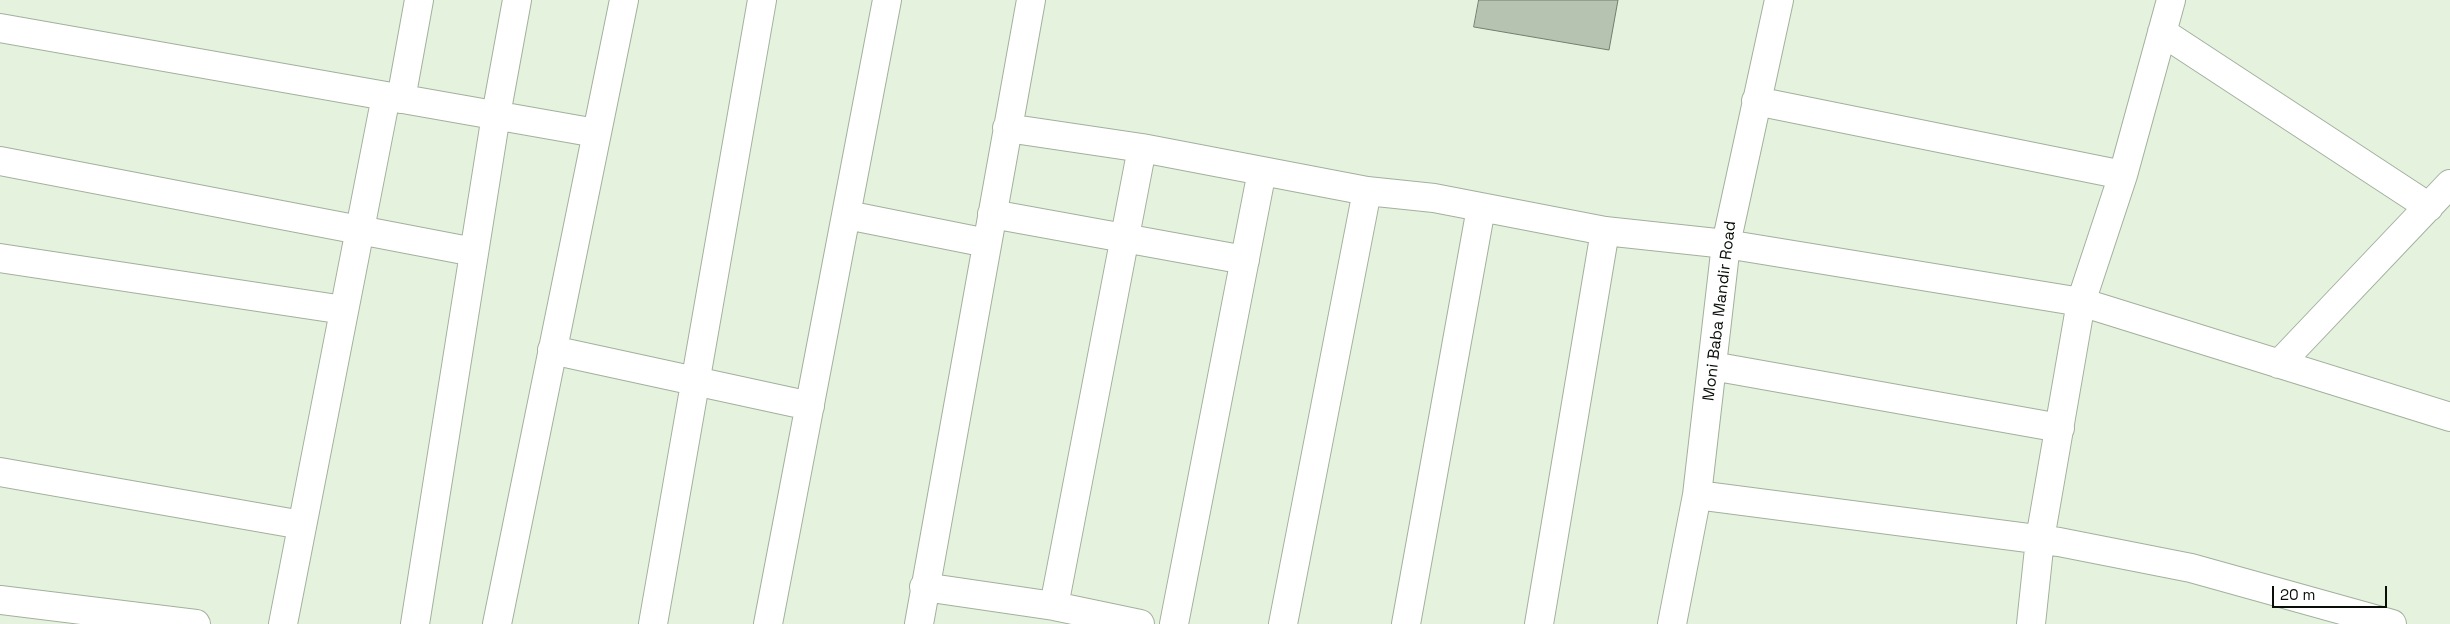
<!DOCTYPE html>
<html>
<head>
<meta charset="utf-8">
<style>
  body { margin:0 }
  #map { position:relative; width:2450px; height:624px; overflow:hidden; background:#e4f2de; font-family:"Space Grotesk",sans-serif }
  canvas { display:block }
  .scale { position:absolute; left:2272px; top:586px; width:115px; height:22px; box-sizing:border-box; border:2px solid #090e08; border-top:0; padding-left:6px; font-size:15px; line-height:18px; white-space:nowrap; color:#090e08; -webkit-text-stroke:4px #fff; paint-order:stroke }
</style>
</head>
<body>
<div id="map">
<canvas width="2450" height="624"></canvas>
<div class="scale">20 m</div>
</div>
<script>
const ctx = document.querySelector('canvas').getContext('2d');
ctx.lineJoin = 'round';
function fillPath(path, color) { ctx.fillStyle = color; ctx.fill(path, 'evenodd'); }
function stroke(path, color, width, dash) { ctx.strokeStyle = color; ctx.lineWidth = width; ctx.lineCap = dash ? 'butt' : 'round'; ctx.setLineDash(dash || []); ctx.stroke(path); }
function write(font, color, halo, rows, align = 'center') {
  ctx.font = font + ' "Space Grotesk",sans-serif'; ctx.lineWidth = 4.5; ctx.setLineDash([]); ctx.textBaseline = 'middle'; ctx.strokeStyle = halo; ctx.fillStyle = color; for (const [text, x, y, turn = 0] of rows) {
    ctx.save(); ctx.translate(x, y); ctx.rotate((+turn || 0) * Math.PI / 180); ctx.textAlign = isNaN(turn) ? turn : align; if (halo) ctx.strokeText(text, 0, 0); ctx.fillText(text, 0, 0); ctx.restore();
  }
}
const building = new Path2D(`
  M 1479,0 L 1618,0 L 1609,50 L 1474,27 Z`);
const minor = new Path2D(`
  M 0,28 L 596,133
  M 2162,32 L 2429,207
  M 401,99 L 419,0
  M 1756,101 L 2123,175
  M 1007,128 L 1142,148 L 1367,191 L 1434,198 L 1605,231 L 1726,244 L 2081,302 L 2450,417
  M 0,161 L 474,252
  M 992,214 L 1245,260
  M 847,215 L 987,243
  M 0,258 L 344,310
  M 552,350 L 810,406
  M 2279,364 L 2450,184
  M 1712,366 L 2060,428
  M 0,472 L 302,525
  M 1697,495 L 2059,542 L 2191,568 L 2392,624
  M 924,587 L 1054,606 L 1140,624
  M 0,600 L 196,624
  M 1054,606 L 1142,148
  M 283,624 L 386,96
  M 415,624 L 496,115 L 517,0
  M 497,624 L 624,0
  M 653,624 L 762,0
  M 768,624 L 887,0
  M 919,624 L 1031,0
  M 1174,624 L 1262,171
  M 1283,624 L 1367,191
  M 1406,624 L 1481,208
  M 1539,624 L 1605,231
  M 1672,624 L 1697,495 L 1726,244 L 1779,0
  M 2031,624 L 2040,539 L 2081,302 L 2123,175 L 2171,0`);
const streetNames = [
  ["Moni Baba Mandir Road",1720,311,-83]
];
fillPath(building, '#b5c3b0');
stroke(building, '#737f6e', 1);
stroke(minor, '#a2b09d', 30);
stroke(minor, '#fff', 28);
write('16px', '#090e08', '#fff', streetNames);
</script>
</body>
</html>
